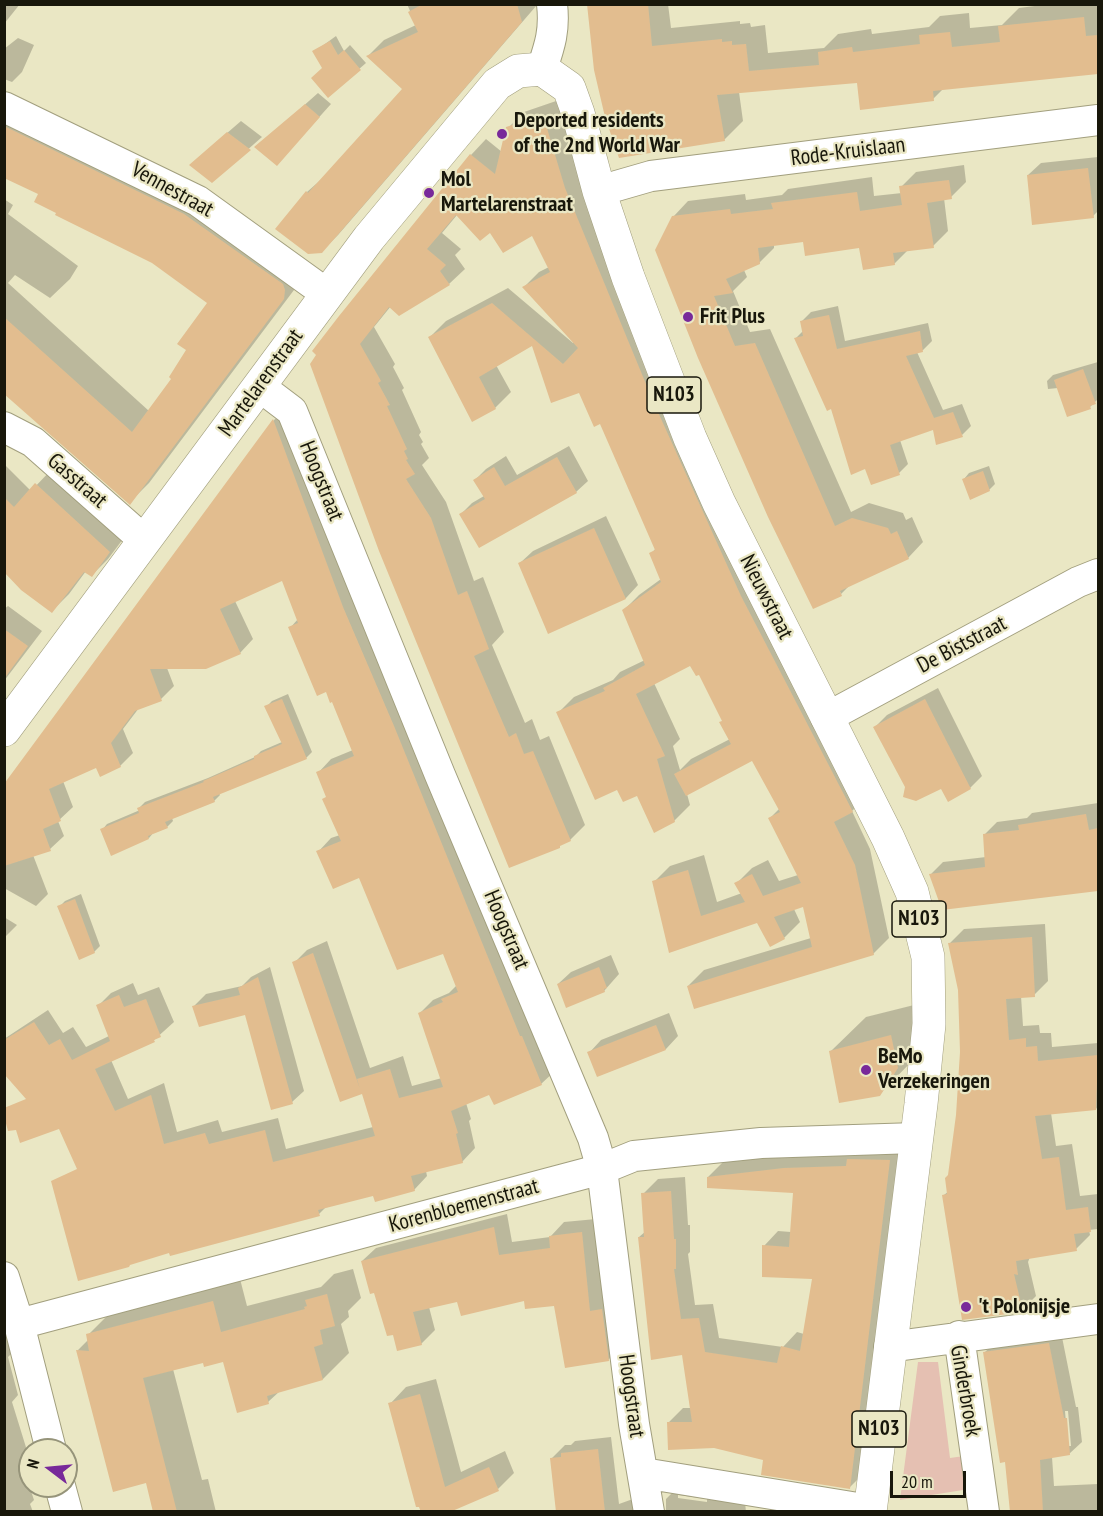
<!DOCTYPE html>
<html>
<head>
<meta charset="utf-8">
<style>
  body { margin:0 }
  #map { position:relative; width:1103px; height:1516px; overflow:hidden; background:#eae7c4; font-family:"PT Sans Narrow",sans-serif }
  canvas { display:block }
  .frame { position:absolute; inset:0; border:6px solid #18170b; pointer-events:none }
  .north { position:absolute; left:18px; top:1438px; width:60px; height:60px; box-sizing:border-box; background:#eae7c4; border:2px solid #96947a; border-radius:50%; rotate:286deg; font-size:16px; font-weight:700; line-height:24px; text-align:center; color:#18170b }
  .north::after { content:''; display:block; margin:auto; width:21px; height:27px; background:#78299a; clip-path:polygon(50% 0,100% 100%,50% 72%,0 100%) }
  .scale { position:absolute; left:890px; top:1471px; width:76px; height:27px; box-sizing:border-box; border:3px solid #18170b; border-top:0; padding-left:8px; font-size:18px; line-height:21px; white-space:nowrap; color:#18170b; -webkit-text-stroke:4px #eae7c4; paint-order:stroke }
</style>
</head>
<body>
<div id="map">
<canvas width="1103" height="1516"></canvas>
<div class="frame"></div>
<div class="north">N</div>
<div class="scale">20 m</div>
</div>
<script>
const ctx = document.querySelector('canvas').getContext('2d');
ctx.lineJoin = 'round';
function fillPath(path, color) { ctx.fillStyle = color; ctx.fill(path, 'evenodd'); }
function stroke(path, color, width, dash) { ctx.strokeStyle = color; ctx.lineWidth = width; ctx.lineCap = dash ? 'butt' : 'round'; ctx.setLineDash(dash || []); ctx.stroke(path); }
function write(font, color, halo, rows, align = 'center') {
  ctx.font = font + ' "PT Sans Narrow",sans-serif'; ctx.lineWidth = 4.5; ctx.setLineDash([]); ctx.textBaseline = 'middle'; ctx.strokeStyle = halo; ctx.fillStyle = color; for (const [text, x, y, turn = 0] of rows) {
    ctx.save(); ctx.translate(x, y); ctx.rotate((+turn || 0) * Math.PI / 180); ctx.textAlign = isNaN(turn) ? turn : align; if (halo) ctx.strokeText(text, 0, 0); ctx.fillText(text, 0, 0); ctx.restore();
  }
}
const green = new Path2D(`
  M 918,1362 L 938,1362 L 950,1458 L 964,1456 L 963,1490 L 900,1500 Z`);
const shadow = new Path2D(`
  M 4,4 L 20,4 L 4,24 Z
  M 407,4 L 537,5 L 338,235 L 322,251 L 307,192 L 324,177 L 404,88 L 368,56 L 384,40 L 416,25 Z
  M 588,4 L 668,4 L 671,28 L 740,21 L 740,24 L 750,23 L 751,27 L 765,25 L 768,53 L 824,48 L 838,34 L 871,29 L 872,34 L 929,27 L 940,16 L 969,13 L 970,28 L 1002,25 L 1019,8 L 1050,4 L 1098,4 L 1098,72 L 944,88 L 933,99 L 858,81 L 739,92 L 743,121 L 724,140 Z
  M 336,36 L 344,51 L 350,45 L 366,63 L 328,96 L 324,68 L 314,52 Z
  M 18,38 L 34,45 L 22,72 L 12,82 L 4,79 L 4,49 Z
  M 318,93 L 331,104 L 277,164 L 257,147 Z
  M 4,95 L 303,278 L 149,483 L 130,502 L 4,390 L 4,199 L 13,205 L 8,214 L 78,266 L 70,279 L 50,298 L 15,275 L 8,283 L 149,411 L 173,379 L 210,302 L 152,262 L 58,213 L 40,193 L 4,177 Z
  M 559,100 L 581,172 L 868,795 L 852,811 L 870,849 L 889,938 L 873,954 L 688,986 L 704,970 L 811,938 L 804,906 L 794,909 L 800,922 L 784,938 L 770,945 L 757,922 L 670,951 L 654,882 L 670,866 L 704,855 L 717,902 L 742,893 L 736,884 L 752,868 L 768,860 L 779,881 L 798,875 L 770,818 L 780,808 L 752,759 L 687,794 L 690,805 L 674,821 L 637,794 L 618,788 L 558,713 L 574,697 L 613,680 L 620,672 L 645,660 L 624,610 L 639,595 L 661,579 L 651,554 L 656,548 L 601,422 L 579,391 L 533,344 L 496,365 L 511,392 L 495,408 L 430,337 L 446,321 L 508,288 L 573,343 L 574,342 L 524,287 L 539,272 L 549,267 L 532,234 L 490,231 L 457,215 L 442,233 L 461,249 L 455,255 L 465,269 L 449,284 L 399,315 L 391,306 L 374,327 L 395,364 L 393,367 L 404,388 L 402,390 L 421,432 L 419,435 L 423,442 L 421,444 L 429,458 L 422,465 L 446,502 L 474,581 L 483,577 L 504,632 L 492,645 L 525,723 L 532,719 L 540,740 L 549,736 L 585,825 L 570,840 L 563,843 L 312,364 L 471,155 L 486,139 L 502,152 L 508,128 L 524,112 ZM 691,664 L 700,673 L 723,720 L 730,739 L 691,759 L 680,770 L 673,746 L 680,739 L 654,683 Z
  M 241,121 L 262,137 L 212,181 L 204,153 Z
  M 1098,157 L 1098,211 L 1093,216 L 1028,175 L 1041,163 Z
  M 964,165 L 966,182 L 951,197 L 944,198 L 948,231 L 933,246 L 909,249 L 894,264 L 860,246 L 804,240 L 774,244 L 774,248 L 759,263 L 744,270 L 747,277 L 733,291 L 750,332 L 770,329 L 851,512 L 869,503 L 903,513 L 906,520 L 912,517 L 923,542 L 908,558 L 851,584 L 841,594 L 673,217 L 688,201 L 745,194 L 746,200 L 782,195 L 788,189 L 872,177 L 874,196 L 902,193 L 901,187 L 916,172 Z
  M 838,306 L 845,341 L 928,323 L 932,341 L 923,350 L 917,352 L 943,410 L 962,404 L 971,426 L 962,435 L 934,428 L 900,440 L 908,464 L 899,473 L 866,467 L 796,338 L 804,330 L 802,321 L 811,312 Z
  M 1098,362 L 1098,384 L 1097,384 L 1098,399 L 1090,407 L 1058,388 L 1048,389 L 1047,381 L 1053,375 Z
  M 287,408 L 555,1071 L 541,1084 L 490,1093 L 466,1103 L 471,1119 L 469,1121 L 475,1148 L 462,1162 L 426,1171 L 427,1176 L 414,1190 L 374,1194 L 327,1206 L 319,1214 L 84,1167 L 60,1127 L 4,1072 L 4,1039 L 48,1010 L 63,1033 L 73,1027 L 86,1047 L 109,1036 L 98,1006 L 111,993 L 133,983 L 138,995 L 159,987 L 174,1022 L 154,1040 L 111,1060 L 128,1099 L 164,1083 L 177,1132 L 218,1120 L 222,1132 L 278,1118 L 286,1149 L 373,1127 L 363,1092 L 341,1100 L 294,963 L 307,950 L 327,941 L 370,1068 L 403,1056 L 412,1086 L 442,1078 L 420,1013 L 433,1000 L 449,993 L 457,985 L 444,952 L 359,876 L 318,852 L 331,838 L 340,835 L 318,773 L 331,759 L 353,750 L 333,700 L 290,628 L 298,619 L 283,579 L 235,601 L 253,639 L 240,653 L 167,668 L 174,686 L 161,699 L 139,708 L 123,729 L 133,753 L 120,766 L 96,766 L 63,781 L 73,807 L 58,821 L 64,836 L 50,849 L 33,855 L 48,894 L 36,906 L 4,888 L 4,786 L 274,420 Z
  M 569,446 L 588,481 L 576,492 L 461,514 L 472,503 L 484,496 L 475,480 L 486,469 L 506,456 L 517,475 Z
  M 4,464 L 31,491 L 53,468 L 126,535 L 108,559 L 92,575 L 86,571 L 69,594 L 52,611 L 4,570 Z
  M 989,466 L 995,484 L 989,490 L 964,479 L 969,473 Z
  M 606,516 L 638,585 L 626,598 L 549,632 L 520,563 L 533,551 Z
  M 8,606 L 42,631 L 4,681 L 4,609 Z
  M 938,688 L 982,776 L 970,788 L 907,787 L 875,727 L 887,715 Z
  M 288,694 L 312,752 L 306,758 L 219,793 L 220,795 L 214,801 L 172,818 L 173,821 L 167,827 L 154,832 L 149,838 L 102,830 L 107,824 L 140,810 L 139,808 L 145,802 L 208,778 L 255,757 L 261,751 L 282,742 L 266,707 L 272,701 Z
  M 1098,803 L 1098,890 L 943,909 L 931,874 L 943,862 L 986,857 L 985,834 L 997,822 L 1027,818 L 1032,813 Z
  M 81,894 L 100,946 L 94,952 L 59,907 L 65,901 Z
  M 4,917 L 17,925 L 4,938 Z
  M 1045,924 L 1048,981 L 1034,995 L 1021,996 L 1023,1026 L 1039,1025 L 1040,1033 L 1051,1033 L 1052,1047 L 1098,1043 L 1098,1106 L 1096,1109 L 1051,1113 L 1056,1146 L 1072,1144 L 1080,1196 L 1098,1194 L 1098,1229 L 1089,1230 L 1090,1235 L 1076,1249 L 1030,1257 L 1028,1262 L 1036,1296 L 1022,1310 L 944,1195 L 949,1191 L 957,1115 L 961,1052 L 959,990 L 950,943 L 964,929 Z
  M 611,955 L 619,974 L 604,991 L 558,984 L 571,972 Z
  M 270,967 L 304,1091 L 292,1102 L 246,1014 L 194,1006 L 206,994 L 242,986 L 251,977 Z
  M 926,1002 L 914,1059 L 879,1095 L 831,1051 L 866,1017 Z
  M 669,1013 L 678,1036 L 666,1049 L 598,1076 L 589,1053 L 601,1040 Z
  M 904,1146 L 864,1473 L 849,1488 L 668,1423 L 683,1408 L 691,1408 L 683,1353 L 639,1237 L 646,1231 L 643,1194 L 658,1179 L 685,1177 L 688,1225 L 690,1225 L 690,1252 L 688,1254 L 695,1305 L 713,1304 L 719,1338 L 783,1347 L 797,1332 L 804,1334 L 813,1278 L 764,1246 L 778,1231 L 791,1232 L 794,1191 L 708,1177 L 723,1162 L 800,1154 Z
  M 507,1214 L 512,1242 L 550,1237 L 564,1222 L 596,1219 L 622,1346 L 608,1360 L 555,1304 L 525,1300 L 458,1301 L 429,1307 L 435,1330 L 421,1344 L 394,1333 L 362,1261 L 376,1248 Z
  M 353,1269 L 361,1298 L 348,1311 L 349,1317 L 341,1324 L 349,1353 L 323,1379 L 280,1391 L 268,1402 L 224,1360 L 205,1361 L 173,1369 L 202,1480 L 208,1479 L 216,1512 L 155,1512 L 147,1481 L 77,1351 L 89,1339 L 88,1335 L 115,1308 L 239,1275 L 247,1306 L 321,1287 L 334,1274 Z
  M 4,1296 L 18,1347 L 8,1357 L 18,1395 L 12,1402 L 29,1457 L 22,1464 L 34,1500 L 30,1504 L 33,1512 L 4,1512 Z
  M 1061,1332 L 1076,1407 L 1078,1407 L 1082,1442 L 1069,1454 L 1052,1457 L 1054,1486 L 1098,1484 L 1098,1512 L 1013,1512 L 1010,1463 L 985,1352 L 997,1340 ZM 1065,1411 L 1068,1411 L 1071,1446 L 1068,1446 Z
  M 436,1379 L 461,1472 L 505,1451 L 514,1473 L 498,1489 L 446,1512 L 390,1404 L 406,1387 Z
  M 611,1437 L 619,1504 L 644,1495 L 651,1512 L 566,1512 L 551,1459 L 565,1445 L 571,1445 L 575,1441 Z
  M 679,1486 L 744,1492 L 746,1512 L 666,1512 L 666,1499 ZM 678,1495 L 707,1499 L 707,1502 L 678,1498 Z`);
const building = new Path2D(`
  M 423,4 L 517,4 L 522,22 L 322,253 L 308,254 L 275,229 L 306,191 L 308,193 L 402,89 L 366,56 L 418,32 L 408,12 Z
  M 587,4 L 648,4 L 652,46 L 722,39 L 722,42 L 732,41 L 732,45 L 746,44 L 749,71 L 819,65 L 818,52 L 852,47 L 853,52 L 920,44 L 919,35 L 950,32 L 952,47 L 1000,42 L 998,26 L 1084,17 L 1086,36 L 1098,35 L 1098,74 L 933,91 L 934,101 L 860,110 L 857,83 L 717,95 L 725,141 L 619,158 L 605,117 L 594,70 Z
  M 330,41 L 338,55 L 344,50 L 361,70 L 328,98 L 311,78 L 322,68 L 312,51 Z
  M 305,104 L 320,117 L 277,166 L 254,147 Z
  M 543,115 L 565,188 L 653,401 L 741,596 L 853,812 L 834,822 L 855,865 L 874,955 L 694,1009 L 687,986 L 812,947 L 803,907 L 774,917 L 785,939 L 770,947 L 757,923 L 669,953 L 652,881 L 688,870 L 701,916 L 745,902 L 734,883 L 752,874 L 763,896 L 801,883 L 768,818 L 780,812 L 752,761 L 686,796 L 674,774 L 731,744 L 719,722 L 722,721 L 699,675 L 696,676 L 690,666 L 636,694 L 665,756 L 657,759 L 675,822 L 654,833 L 637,796 L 623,802 L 617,790 L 595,800 L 556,712 L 605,691 L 603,688 L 645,665 L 622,610 L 661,582 L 649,553 L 655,550 L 600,424 L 594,427 L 579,393 L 551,403 L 532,346 L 479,377 L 496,409 L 472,422 L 428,337 L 492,303 L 563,364 L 578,348 L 522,287 L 550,272 L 532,236 L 503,253 L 490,233 L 480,241 L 456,215 L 427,249 L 446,265 L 440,271 L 450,285 L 399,316 L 389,307 L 360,344 L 381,381 L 378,383 L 390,405 L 387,406 L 407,449 L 404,451 L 408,459 L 406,460 L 415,474 L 406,479 L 431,518 L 458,595 L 467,591 L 489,649 L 474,656 L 509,737 L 516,733 L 524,754 L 533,751 L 571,841 L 560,846 L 560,848 L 509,868 L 379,551 L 310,364 L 316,355 L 312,351 L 339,316 L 470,154 L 495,174 L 506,127 Z
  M 4,126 L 184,214 L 283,284 L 285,290 L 284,299 L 130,505 L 4,394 L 4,317 L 132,432 L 171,379 L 169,377 L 186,350 L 177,344 L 207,303 L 152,263 L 55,215 L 56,213 L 34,202 L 38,194 L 4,178 Z
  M 227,132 L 251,150 L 212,183 L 189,165 Z
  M 1088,168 L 1094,218 L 1032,225 L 1027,175 Z
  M 949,180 L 952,199 L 927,203 L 934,248 L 893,253 L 895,265 L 863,270 L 859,248 L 805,256 L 803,242 L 758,248 L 760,264 L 726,279 L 733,293 L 714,296 L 735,346 L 755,343 L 835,526 L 852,518 L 888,528 L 891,534 L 897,531 L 909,559 L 840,591 L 842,596 L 813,609 L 768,517 L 698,358 L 655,250 L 672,216 L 730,209 L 731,214 L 773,209 L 771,203 L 857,192 L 860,211 L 902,205 L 899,186 Z
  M 829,315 L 837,349 L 920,331 L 923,352 L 906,356 L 934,418 L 953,412 L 963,437 L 936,445 L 933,430 L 890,445 L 900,475 L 871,485 L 865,469 L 851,475 L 831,409 L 827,411 L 794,338 L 803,336 L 800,321 Z
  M 1083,369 L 1096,404 L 1090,406 L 1091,409 L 1067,417 L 1054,380 Z
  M 273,419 L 343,607 L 394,726 L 520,1036 L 522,1036 L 542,1085 L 494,1105 L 489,1095 L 451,1111 L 458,1133 L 456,1134 L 463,1163 L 411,1176 L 415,1191 L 375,1202 L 373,1196 L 318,1210 L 320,1216 L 170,1256 L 169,1253 L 130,1265 L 129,1267 L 78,1281 L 51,1181 L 77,1169 L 59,1129 L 20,1143 L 16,1130 L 8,1131 L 4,1116 L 4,1108 L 26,1099 L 4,1074 L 4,1040 L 34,1022 L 49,1045 L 60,1039 L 72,1060 L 110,1041 L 96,1005 L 119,995 L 124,1007 L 146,999 L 161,1037 L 154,1040 L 155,1042 L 95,1069 L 115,1111 L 151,1095 L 164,1144 L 205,1133 L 209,1144 L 265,1130 L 273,1162 L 325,1149 L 375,1136 L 362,1094 L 340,1102 L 292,962 L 313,953 L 360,1089 L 357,1079 L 390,1069 L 399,1098 L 443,1087 L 418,1013 L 443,1002 L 441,999 L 458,992 L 443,954 L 397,970 L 359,878 L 333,889 L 316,851 L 341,841 L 322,799 L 326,797 L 316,772 L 354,756 L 332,702 L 330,703 L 326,692 L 317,696 L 288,627 L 298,623 L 282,581 L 220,609 L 241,654 L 206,669 L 150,669 L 162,701 L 135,711 L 111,743 L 121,767 L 100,777 L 96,768 L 49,789 L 61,821 L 43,829 L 51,851 L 4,866 L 4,784 Z
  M 557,457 L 577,493 L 479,548 L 459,514 L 485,499 L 473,480 L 494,467 L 505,486 Z
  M 983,471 L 990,491 L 970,500 L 962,479 Z
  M 35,483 L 110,552 L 92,577 L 84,572 L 52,613 L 21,590 L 4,572 L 4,497 L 14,507 Z
  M 594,528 L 626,599 L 548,634 L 518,563 Z
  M 4,629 L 28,646 L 4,679 Z
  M 282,699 L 307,759 L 213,797 L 215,802 L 165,822 L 168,828 L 148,836 L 149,839 L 111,856 L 100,829 L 139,813 L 137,808 L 204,782 L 203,781 L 254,759 L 254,756 L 282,744 L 264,706 Z
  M 925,699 L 971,789 L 948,802 L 941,789 L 916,801 L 903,797 L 905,787 L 873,727 Z
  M 1086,814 L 1089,830 L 1098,828 L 1098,891 L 942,910 L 929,874 L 985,867 L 983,834 L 1019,830 L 1018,825 Z
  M 75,899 L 95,953 L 79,960 L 57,906 Z
  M 1032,937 L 1035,997 L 1006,999 L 1009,1040 L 1026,1038 L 1026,1047 L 1037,1046 L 1038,1061 L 1098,1055 L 1096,1110 L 1035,1116 L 1042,1159 L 1059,1157 L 1066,1210 L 1088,1207 L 1091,1232 L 1074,1234 L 1077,1251 L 1016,1261 L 1018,1275 L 1014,1274 L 1023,1312 L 962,1320 L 942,1195 L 947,1194 L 945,1178 L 948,1175 L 956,1115 L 960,1052 L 958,990 L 948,943 Z
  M 599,967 L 607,988 L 604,989 L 605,992 L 566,1008 L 557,984 Z
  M 258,977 L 293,1104 L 271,1110 L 245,1015 L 199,1027 L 192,1006 L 240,995 L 238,988 Z
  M 656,1025 L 666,1050 L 597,1077 L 587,1052 Z
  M 891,1035 L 898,1068 L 880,1096 L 839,1103 L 829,1051 Z
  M 847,1159 L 890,1160 L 850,1489 L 761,1475 L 763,1460 L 714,1448 L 668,1450 L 667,1422 L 692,1422 L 682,1355 L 651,1360 L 638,1237 L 644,1237 L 641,1193 L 671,1191 L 674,1239 L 676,1239 L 676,1269 L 674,1269 L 681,1319 L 699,1318 L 705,1352 L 777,1363 L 781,1346 L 800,1351 L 812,1279 L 762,1277 L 762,1245 L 789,1247 L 793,1193 L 707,1188 L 707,1177 L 784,1168 L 846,1166 Z
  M 494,1227 L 499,1255 L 550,1248 L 549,1236 L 582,1232 L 590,1311 L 602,1309 L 609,1361 L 565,1368 L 554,1306 L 525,1309 L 524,1301 L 461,1316 L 457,1302 L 413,1312 L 422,1345 L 397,1351 L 393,1335 L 387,1336 L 374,1293 L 370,1294 L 361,1261 Z
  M 327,1294 L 335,1326 L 320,1330 L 323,1344 L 314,1347 L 323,1380 L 267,1396 L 269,1404 L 237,1413 L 223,1362 L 204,1367 L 203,1363 L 143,1378 L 177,1512 L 153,1512 L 146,1483 L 113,1492 L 76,1350 L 89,1351 L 86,1334 L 213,1301 L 221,1332 L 305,1309 L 304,1307 L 307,1306 L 305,1300 Z
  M 1049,1343 L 1064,1418 L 1067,1418 L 1070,1455 L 1040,1460 L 1043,1512 L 1010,1512 L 1005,1462 L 1000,1463 L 983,1352 Z
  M 420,1394 L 445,1487 L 489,1467 L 499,1491 L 450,1512 L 421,1512 L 419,1507 L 416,1507 L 388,1403 Z
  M 598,1449 L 605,1512 L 556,1512 L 550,1458 L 561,1457 L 561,1453 Z`);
const minor = new Path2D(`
  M 542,69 C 550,45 555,30 552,4
  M 4,107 L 198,201 L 327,294
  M 599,191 L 651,176 L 1098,120
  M 259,386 L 292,411 L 440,775 L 593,1138 L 602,1169 L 634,1424 L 649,1512
  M 4,427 L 33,442 L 145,541
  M 826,718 L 1078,582 L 1098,574
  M 4,1277 L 19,1324 L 51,1450
  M 19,1324 L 602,1169 L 634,1156 L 761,1143 L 916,1138
  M 959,1336 L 984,1512
  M 889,1347 L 1098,1319
  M 643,1473 L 870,1510
  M 60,1486 L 67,1512`);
const major = new Path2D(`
  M 4,730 L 369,238 L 497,84 L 518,71 L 542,69 L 569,88 L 578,113 L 599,191 L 628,277 L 690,438 L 719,503 L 888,838 L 912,892 L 928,957 L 929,1024 L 921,1104 L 870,1512`);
const markers = [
  [502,134,6,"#78299a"],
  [429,193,6,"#78299a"],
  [688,317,6,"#78299a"],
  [866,1070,6,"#78299a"],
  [966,1307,6,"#78299a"]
];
const shields = [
  [674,395,54],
  [919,919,54],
  [879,1429,54]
];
const shieldNames = [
  ["N103",674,395],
  ["N103",919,919],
  ["N103",879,1429]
];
const poiNames = [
  ["Deported residents",514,121],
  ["of the 2nd World War",514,146],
  ["Mol",441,180],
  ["Martelarenstraat",441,205],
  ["Frit Plus",700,317],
  ["BeMo",878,1057],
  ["Verzekeringen",878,1082],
  ["'t Polonijsje",978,1307]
];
const streetNames = [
  ["Rode-Kruislaan",848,152,-7],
  ["Vennestraat",172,190,29],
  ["Martelarenstraat",261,383,-54],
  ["Gasstraat",77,481,41],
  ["Hoogstraat",321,481,68],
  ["Nieuwstraat",766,597,63],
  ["De Biststraat",962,645,-28],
  ["Hoogstraat",506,930,67],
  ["Korenbloemenstraat",464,1206,-15],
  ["Ginderbroek",965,1391,80],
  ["Hoogstraat",631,1396,82]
];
fillPath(green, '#e5c0b2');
fillPath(shadow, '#0003');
fillPath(building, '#e2bd8f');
stroke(minor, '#a29f7e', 32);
stroke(major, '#a29f7e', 34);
stroke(minor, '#fff', 30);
stroke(major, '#fff', 33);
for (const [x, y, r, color] of markers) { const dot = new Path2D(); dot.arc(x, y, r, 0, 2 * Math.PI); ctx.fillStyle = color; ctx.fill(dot); stroke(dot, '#eae7c4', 2); }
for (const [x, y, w] of shields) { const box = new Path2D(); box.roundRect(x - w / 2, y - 18, w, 36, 4.5); ctx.fillStyle = '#eae7c4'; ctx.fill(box); stroke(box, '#18170b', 1.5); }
write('bold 21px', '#18170b', null, shieldNames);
write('bold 22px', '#18170b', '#eae7c4', poiNames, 'left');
write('22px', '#18170b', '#eae7c4', streetNames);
</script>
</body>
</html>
